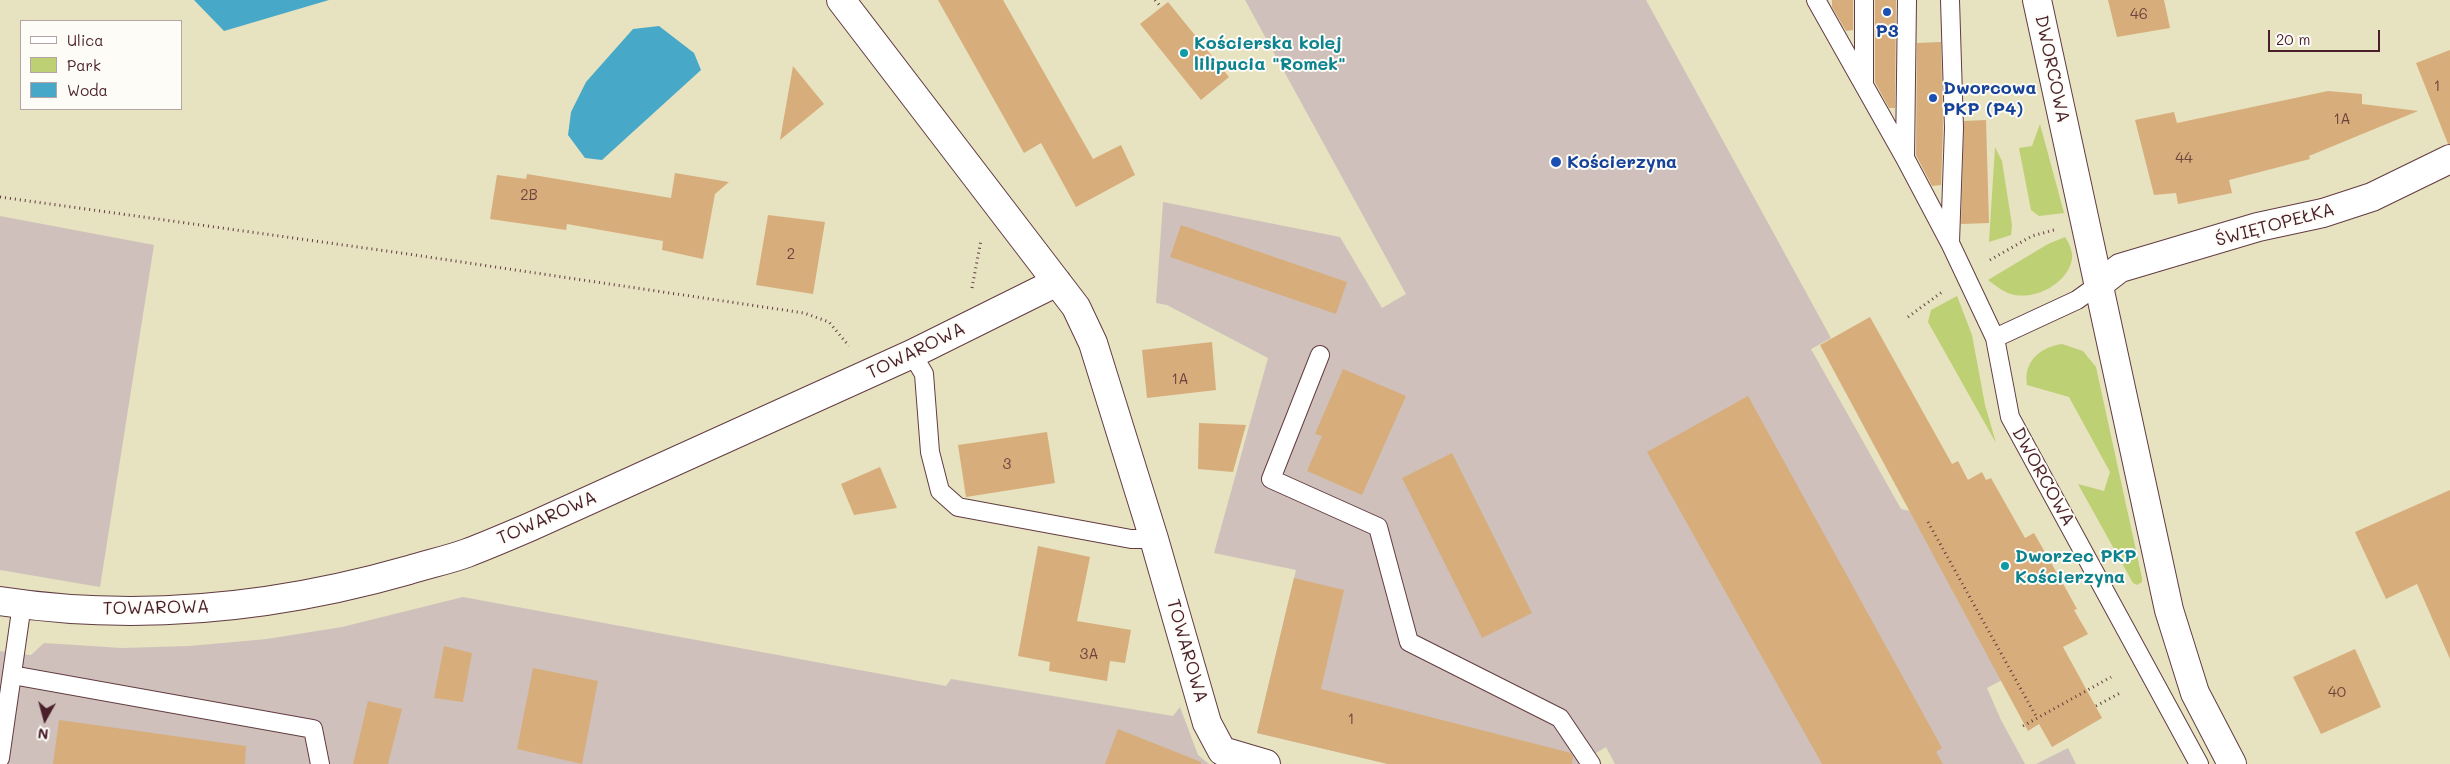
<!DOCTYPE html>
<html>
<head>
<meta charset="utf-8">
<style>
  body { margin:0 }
  #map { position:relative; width:2450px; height:764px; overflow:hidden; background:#e7e2c0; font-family:Mali,sans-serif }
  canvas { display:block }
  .legend { position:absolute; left:20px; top:20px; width:162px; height:90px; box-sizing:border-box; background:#fdfcf7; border:1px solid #b5a4a5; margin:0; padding:6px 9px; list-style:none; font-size:15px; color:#4a1f2b }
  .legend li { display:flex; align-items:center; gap:10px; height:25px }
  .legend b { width:25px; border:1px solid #b5a4a5 }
  .north { position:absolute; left:20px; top:694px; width:50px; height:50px; -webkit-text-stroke:4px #fdfcf7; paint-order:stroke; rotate:187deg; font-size:14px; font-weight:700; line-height:20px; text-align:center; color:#4a1f2b }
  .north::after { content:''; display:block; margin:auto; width:18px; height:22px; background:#4a1f2b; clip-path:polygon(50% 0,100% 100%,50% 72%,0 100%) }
  .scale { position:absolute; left:2268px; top:30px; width:112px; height:22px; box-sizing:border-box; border:2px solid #4a1f2b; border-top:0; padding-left:6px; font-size:15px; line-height:18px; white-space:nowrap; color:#4a1f2b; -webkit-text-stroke:4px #fdfcf7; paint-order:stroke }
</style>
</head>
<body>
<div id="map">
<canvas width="2450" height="764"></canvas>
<ul class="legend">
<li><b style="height:6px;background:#fff"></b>Ulica</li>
<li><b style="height:14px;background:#bdd074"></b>Park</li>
<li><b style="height:14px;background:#48a8c7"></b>Woda</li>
</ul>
<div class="north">N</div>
<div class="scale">20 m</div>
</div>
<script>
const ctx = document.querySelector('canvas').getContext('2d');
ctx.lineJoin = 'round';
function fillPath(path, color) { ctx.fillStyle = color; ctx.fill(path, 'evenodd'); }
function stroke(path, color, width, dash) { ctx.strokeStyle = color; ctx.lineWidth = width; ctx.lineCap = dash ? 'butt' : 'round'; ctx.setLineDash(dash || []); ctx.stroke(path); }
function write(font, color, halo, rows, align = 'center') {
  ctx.font = font + ' Mali,sans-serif'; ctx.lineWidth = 4; ctx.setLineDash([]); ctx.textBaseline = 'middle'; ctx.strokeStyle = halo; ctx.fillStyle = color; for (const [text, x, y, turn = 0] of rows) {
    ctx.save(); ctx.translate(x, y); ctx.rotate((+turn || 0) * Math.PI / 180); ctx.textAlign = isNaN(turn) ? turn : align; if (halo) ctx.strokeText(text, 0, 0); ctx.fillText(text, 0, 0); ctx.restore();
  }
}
const industrial = new Path2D(`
  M 1245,0 L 1646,0 L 1831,338 L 1811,349 L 1901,509 L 1910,511 L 2002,680 L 1987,688 L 2001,720 L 2025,764 L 1615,764 L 1606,747 L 1578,764 L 1388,764 L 1257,733 L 1296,570 L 1214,553 L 1268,358 L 1167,305 L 1156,303 L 1163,202 L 1340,237 L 1382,308 L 1406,294 Z
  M 0,216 L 154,245 L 100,587 L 0,570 Z
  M 463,597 L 946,686 L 951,679 L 1173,716 L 1180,707 L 1198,755 L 1209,764 L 0,764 L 0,651 L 31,655 L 44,643 L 122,648 L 189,646 L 267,639 L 342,627 Z
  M 2068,748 L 2076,764 L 2036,764 Z`);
const green = new Path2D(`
  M 2040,124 L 2064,213 L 2039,216 L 2031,210 L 2019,148 L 2032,146 Z
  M 1995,147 L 2002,161 L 2012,225 L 2011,235 L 1989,242 Z
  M 2065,237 C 2069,243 2073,251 2072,259 C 2068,283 2037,299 2015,295 C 2004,293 1996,286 1988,280 L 2048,244 Z
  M 1957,296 L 1972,335 L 1985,405 L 1996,443 L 1928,322 L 1931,310 Z
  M 2062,344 L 2083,351 L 2096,367 L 2142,578 L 2142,582 L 2137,585 L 2133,583 L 2078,484 L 2104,491 L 2110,472 L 2069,397 L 2027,385 C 2023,362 2040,347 2062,344 Z`);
const water = new Path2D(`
  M 194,0 L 329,0 L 224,31 Z
  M 659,26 L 694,53 L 701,70 L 602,160 L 585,158 L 568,135 L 571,112 L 586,82 L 633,29 Z`);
const building = new Path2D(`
  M 938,0 L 1003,0 L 1093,159 L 1121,145 L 1135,175 L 1076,207 L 1041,143 L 1024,153 Z
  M 1832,0 L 1853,0 L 1853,30 L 1846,31 L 1832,7 Z
  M 1875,0 L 1896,0 L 1895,108 L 1889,108 L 1875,82 Z
  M 2108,0 L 2164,0 L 2170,28 L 2117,37 Z
  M 1168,2 L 1229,77 L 1201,100 L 1140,24 Z
  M 1941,42 L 1943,128 L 1941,185 L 1932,186 L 1916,155 L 1917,43 Z
  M 2450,50 L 2450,144 L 2448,144 L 2416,63 Z
  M 793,66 L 824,104 L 780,140 Z
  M 2328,91 L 2362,94 L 2362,104 L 2418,111 L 2309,156 L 2310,159 L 2229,180 L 2232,193 L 2178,204 L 2176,193 L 2154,195 L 2135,120 L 2174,112 L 2177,123 Z
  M 1986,120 L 1989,223 L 1961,224 L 1964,121 Z
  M 675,173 L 729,182 L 715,194 L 703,259 L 662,250 L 663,241 L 567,224 L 566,230 L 490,219 L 497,175 L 526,179 L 527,174 L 671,198 Z
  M 768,215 L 825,222 L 813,294 L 756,285 Z
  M 1181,225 L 1347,282 L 1336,314 L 1170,257 Z
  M 1870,317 L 1952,464 L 1958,461 L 1968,480 L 1982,472 L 1986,480 L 1991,478 L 2025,538 L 2034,533 L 2066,589 L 2077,609 L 2074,610 L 2088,634 L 2063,647 L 2102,718 L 2052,747 L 2039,724 L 2028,731 L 1820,345 Z
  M 1212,342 L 1216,390 L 1147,398 L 1142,350 Z
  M 1343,369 L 1406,396 L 1362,495 L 1307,471 L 1322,436 L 1315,434 Z
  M 1748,396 L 1942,748 L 1936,752 L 1943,764 L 1822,764 L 1647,452 Z
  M 1199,423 L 1246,425 L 1233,472 L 1198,469 Z
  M 1047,432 L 1055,483 L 966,497 L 958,445 Z
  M 1452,453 L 1532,613 L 1482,638 L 1402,478 Z
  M 880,467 L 897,508 L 854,515 L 841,484 Z
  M 2450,490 L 2450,659 L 2417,584 L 2386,599 L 2355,532 Z
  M 1038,546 L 1090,557 L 1077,621 L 1131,630 L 1125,663 L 1110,661 L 1107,681 L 1049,671 L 1050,662 L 1018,656 Z
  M 1294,578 L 1344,590 L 1321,689 L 1571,753 L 1573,757 L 1572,764 L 1388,764 L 1257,733 Z
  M 444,646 L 472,653 L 463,702 L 434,698 Z
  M 2355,649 L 2381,707 L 2321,734 L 2293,677 Z
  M 533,668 L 598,681 L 582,764 L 517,749 Z
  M 368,701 L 402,709 L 388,764 L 353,764 Z
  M 59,720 L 246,746 L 245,764 L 53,764 Z
  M 1118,729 L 1201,762 L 1201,764 L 1105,764 Z`);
const path = new Path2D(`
  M 1155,0 L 1161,7
  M 0,197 L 408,254 L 804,313 L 829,322 L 849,346
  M 1990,260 L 2032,236 L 2054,230
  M 972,288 L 981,240
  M 1908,317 L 1942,292
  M 1928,522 L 2037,718
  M 2096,706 L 2120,693
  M 2023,726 L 2111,677`);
const service = new Path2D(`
  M 1816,0 L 1905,158 L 1950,243 L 1995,338 L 2010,417 L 2199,764
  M 1864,84 L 1864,0
  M 1905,157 L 1907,0
  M 1950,242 L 1954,128 L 1950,0
  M 1995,338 L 2077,300 L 2098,285
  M 912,354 L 924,374 L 930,452 L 940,491 L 958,507 L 1131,539 L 1154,539
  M 1320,355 L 1271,479 L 1378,527 L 1409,642 L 1560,718 L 1591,764
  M 12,675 L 313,729 L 320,764
  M 0,758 L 22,604`);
const minor = new Path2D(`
  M 841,0 L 1076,307 L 1093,343 L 1154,539 L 1207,723 L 1222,751 L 1266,764
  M 2098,285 L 2120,268 L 2258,227 L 2323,213 L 2372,197 L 2450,159
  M 0,601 C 137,622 276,608 409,570 C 428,564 448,560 467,553 C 488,545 509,536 530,527 L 912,354 L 1057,282`);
const tertiary = new Path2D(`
  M 2037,0 L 2169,610 L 2195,693 L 2232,764`);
const markers = [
  [1887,12,5,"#1a4fb4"],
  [1184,53,5,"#0f9aa8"],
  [1933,98,5,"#1a4fb4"],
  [1556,162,6,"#1a4fb4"],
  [2005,566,5,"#0f9aa8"]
];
const numberNames = [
  ["46",2139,14],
  ["1",2437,86],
  ["1A",2342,119],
  ["44",2184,158],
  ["2B",529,195],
  ["2",791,254],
  ["1A",1180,379],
  ["3",1007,464],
  ["3A",1089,654],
  ["40",2337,692],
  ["1",1351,719]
];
const transitNames = [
  ["P3",1887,31,"center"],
  ["Dworcowa",1943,88],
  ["PKP (P4)",1943,109],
  ["Kościerzyna",1567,162]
];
const cultureNames = [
  ["Kościerska kolej",1194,43],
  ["lilipucia \"Romek\"",1194,64],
  ["Dworzec PKP",2015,556],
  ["Kościerzyna",2015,577]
];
const streetNames = [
  ["DWORCOWA",2052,69,78],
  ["ŚWIĘTOPEŁKA",2275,225,-15],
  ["TOWAROWA",916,351,-26],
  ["DWORCOWA",2043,477,61],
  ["TOWAROWA",547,518,-24],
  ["TOWAROWA",156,608,-1],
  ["TOWAROWA",1187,651,74]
];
fillPath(industrial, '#cfc0bb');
fillPath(green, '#bdd074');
fillPath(water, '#48a8c7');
fillPath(building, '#d7ae7b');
stroke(service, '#623c41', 20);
stroke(minor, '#623c41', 30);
stroke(tertiary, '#623c41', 30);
stroke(path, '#623c41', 3, [1, 4]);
stroke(service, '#fff', 18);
stroke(minor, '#fff', 28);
stroke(tertiary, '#fff', 28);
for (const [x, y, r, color] of markers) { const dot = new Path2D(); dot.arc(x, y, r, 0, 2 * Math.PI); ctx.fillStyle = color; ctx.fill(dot); stroke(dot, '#fdfcf7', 2); }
write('15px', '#6d433f', null, numberNames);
write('bold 18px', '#164399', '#fdfcf7', transitNames, 'left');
write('bold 18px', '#0d838f', '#fdfcf7', cultureNames, 'left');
write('18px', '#4a1f2b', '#fdfcf7', streetNames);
</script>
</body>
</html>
